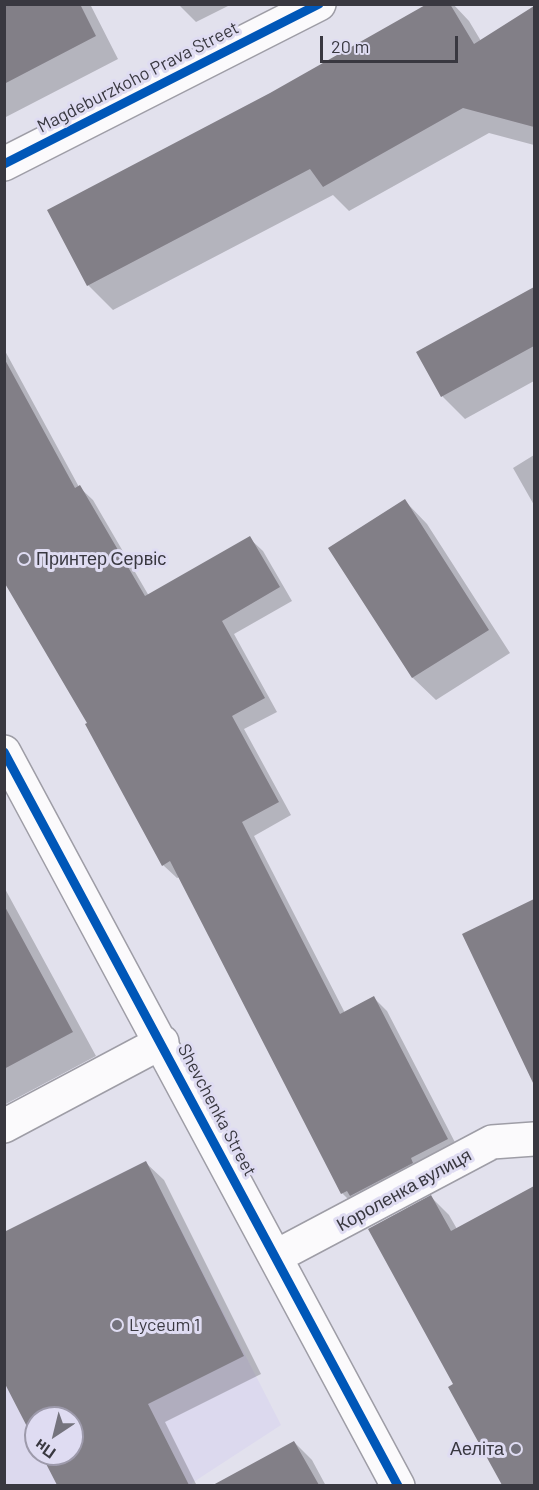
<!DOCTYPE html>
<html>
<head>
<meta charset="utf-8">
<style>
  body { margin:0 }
  #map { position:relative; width:539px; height:1490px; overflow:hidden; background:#e2e1ed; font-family:Barlow,sans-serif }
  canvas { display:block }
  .frame { position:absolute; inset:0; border:6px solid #393840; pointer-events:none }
  .north { position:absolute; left:24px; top:1406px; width:60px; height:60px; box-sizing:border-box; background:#dfdcf2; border:2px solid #9d9aab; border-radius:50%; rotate:215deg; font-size:16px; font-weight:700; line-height:24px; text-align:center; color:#393840 }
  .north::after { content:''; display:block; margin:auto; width:21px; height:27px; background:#74737d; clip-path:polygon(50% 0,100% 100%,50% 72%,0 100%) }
  .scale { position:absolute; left:320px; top:36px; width:138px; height:27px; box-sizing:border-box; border:3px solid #393840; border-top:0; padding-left:8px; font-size:18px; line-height:21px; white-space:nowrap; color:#393840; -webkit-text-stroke:4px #dfdcf2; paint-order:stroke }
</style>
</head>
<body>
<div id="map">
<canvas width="539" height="1490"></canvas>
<div class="frame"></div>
<div class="north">Пн</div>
<div class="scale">20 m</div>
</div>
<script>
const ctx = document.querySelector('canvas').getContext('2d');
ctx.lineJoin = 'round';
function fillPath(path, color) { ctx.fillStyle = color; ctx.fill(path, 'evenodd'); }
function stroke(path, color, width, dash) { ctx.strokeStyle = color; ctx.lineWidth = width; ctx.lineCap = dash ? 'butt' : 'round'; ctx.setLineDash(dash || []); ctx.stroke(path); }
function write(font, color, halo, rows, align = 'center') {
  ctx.font = font + ' Barlow,sans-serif'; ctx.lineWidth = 6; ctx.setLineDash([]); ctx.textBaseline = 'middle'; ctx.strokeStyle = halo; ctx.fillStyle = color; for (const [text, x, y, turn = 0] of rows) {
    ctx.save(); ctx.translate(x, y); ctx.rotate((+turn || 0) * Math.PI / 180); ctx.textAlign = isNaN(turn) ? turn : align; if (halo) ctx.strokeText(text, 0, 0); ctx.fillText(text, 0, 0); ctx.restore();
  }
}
const built = new Path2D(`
  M 146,1161 L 281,1425 L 192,1483 L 193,1485 L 5,1486 L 5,1232 ZM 36,1418 L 72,1418 L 72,1454 L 36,1454 Z`);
const shadow = new Path2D(`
  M 4,4 L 90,4 L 118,59 L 4,118 Z
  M 178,4 L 232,4 L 196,22 Z
  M 428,4 L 453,4 L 469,21 L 481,41 L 534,8 L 534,145 L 489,133 L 349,211 L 333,195 L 113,310 L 88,285 L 271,94 Z
  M 534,288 L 534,381 L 465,419 L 443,397 L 418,353 Z
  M 4,349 L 79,487 L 93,500 L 149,596 L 249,538 L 263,551 L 292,601 L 234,634 L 277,712 L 244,729 L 291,815 L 254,836 L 345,1013 L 374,998 L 387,1011 L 460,1152 L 355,1206 L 342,1193 L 180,877 L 177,878 L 163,865 L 89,724 L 4,579 Z
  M 534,455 L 534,505 L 513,468 Z
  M 405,501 L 427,524 L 510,653 L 436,700 L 413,678 L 330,548 Z
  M 4,887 L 96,1056 L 4,1105 Z
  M 534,901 L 534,1081 L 464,934 Z
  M 146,1163 L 164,1180 L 261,1374 L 165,1422 L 197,1486 L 69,1486 L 43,1454 L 72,1454 L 72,1418 L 36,1418 L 36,1441 L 4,1378 Z
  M 534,1188 L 534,1294 L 522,1301 L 534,1324 L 534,1486 L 504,1486 L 450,1387 L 455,1384 L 431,1197 L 449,1215 L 457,1229 Z
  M 294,1442 L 312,1460 L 326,1486 L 216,1486 Z`);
const building = new Path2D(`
  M 4,4 L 80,4 L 96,36 L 4,84 Z
  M 427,4 L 450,4 L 474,44 L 534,6 L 534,127 L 463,108 L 323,187 L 310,169 L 87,286 L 47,210 L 270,93 Z
  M 534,287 L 534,346 L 441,397 L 416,352 Z
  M 4,358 L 75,488 L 80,485 L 145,596 L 250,536 L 280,587 L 222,621 L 265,698 L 232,716 L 279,802 L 242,822 L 340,1014 L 374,996 L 448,1139 L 411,1158 L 413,1163 L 350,1196 L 347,1191 L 341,1194 L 170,861 L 162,866 L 85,724 L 87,723 L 4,582 Z
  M 405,499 L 489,630 L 412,678 L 328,548 Z
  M 534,899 L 534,1085 L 462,934 Z
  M 4,905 L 73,1032 L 4,1069 Z
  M 146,1161 L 244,1356 L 148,1404 L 189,1485 L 57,1485 L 41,1454 L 72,1454 L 72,1418 L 36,1418 L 36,1444 L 4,1382 L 4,1232 Z
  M 534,1186 L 534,1485 L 502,1485 L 448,1387 L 453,1384 L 368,1229 L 431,1195 L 451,1231 Z
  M 294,1441 L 319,1485 L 213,1485 Z`);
const minor = new Path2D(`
  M 4,164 L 319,4
  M 4,752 L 398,1486
  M 4,1126 L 162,1042
  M 277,1256 L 492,1142 L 534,1139`);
const cycleway = new Path2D(`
  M 4,164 L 319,4
  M 4,752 L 398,1486`);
const markers = [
  [24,559,6,"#74737d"],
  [117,1325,6,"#74737d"],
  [516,1449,6,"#74737d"]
];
const streetNames = [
  ["Magdeburzkoho Prava Street",138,77,-27],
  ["Shevchenka Street",217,1110,62],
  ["Короленка вулиця",404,1190,-29]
];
const poiNames = [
  ["Принтер Сервіс",36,559],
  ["Lyceum 1",129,1325],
  ["Аеліта",504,1449,"right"]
];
fillPath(built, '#dcd9ee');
fillPath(shadow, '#0003');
fillPath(building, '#827f87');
stroke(minor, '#9e9da6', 36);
stroke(minor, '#fbfafc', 33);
stroke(cycleway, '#0057b8', 9);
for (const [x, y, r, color] of markers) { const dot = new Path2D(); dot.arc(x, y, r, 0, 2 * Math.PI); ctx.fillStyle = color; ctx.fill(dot); stroke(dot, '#dfdcf2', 2); }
write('18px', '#393840', '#dfdcf2', streetNames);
write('18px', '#393840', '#dfdcf2', poiNames, 'left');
</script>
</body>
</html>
